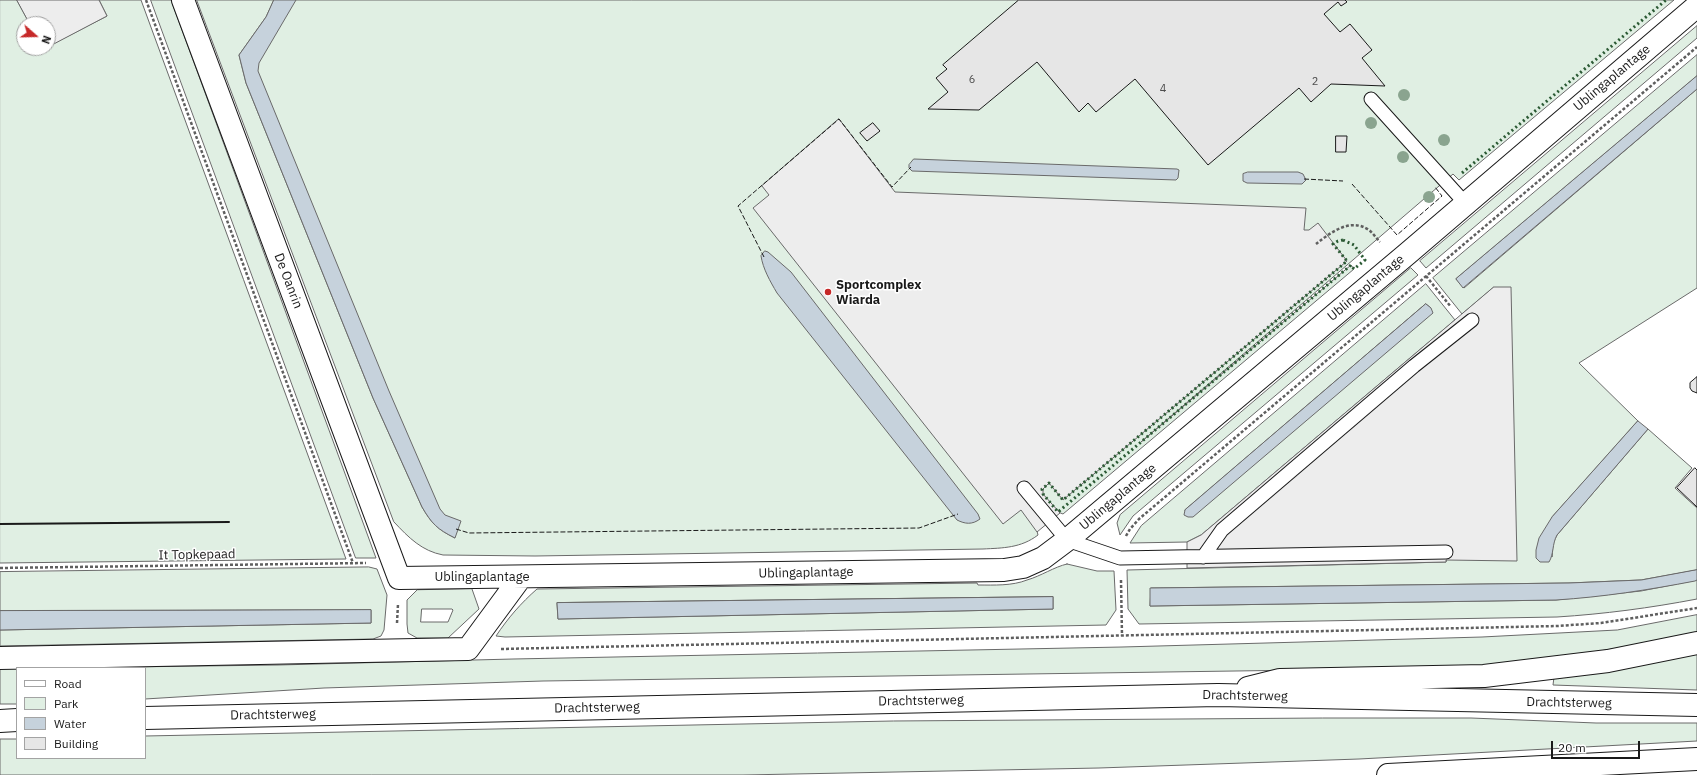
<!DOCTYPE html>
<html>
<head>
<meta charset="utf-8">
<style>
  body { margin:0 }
  #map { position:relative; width:1697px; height:775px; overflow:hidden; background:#fff; font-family:"IBM Plex Sans",sans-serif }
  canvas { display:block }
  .legend { position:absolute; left:16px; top:667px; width:130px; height:92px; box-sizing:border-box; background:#fff; border:1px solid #a3a3a3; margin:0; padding:5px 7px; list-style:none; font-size:12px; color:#1a1a1a }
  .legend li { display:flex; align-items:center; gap:8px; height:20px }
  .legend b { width:20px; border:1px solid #a3a3a3 }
  .north { position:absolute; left:16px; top:16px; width:40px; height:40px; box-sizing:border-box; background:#fff; border:1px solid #a3a3a3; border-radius:50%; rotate:110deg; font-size:11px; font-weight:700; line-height:16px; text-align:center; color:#1a1a1a }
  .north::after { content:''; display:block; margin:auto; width:14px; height:18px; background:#c62828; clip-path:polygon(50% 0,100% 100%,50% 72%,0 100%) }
  .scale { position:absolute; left:1551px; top:741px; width:89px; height:18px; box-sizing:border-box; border:2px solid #1a1a1a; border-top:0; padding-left:5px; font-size:12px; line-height:14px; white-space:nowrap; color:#1a1a1a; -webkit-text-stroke:3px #fff; paint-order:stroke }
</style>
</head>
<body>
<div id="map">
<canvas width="1697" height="775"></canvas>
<ul class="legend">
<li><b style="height:5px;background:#fff"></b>Road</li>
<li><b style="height:11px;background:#e0efe3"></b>Park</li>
<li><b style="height:11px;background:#c6d2dc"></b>Water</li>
<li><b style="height:11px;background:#e6e6e6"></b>Building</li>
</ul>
<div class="north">N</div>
<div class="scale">20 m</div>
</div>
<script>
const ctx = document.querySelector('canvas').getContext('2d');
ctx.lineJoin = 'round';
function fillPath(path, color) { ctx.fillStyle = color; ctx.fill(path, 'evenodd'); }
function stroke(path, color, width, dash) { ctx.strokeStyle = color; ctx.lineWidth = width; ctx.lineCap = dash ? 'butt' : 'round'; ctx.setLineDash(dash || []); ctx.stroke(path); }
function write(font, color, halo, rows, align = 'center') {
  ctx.font = font + ' "IBM Plex Sans",sans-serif'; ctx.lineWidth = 3; ctx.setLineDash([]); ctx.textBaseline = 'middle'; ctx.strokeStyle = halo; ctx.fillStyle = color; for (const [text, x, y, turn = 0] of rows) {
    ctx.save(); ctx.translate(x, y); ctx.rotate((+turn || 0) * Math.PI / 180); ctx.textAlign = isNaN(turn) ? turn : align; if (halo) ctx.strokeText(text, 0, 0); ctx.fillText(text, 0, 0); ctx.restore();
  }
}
const green = new Path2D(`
  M 0,0 L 17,0 L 30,24 L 24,24 L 24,48 L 42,48 L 43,49 L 107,16 L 99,0 L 141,0 L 346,559 L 0,563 Z
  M 151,0 L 171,0 L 376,558 L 356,558 Z
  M 197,0 L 274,0 L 266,17 L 239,55 L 246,83 L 373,398 L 422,507 C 432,524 437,529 455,538 L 432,519 L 249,65 L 284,0 L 1674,0 L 1459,180 L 1453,174 L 1141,442 L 1351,265 L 1354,269 L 1063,514 L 1058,512 L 1037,531 L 1038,535 C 1021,548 1003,548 983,549 L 535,556 L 443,555 C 422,551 409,538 394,522 Z
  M 1697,26 L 1697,38 L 1426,268 L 1420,261 Z
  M 1697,55 L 1697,76 L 1456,279 L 1464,288 L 1697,89 L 1697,288 L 1579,363 L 1638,421 L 1552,517 L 1552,557 L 1553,543 L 1557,535 L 1648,429 L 1692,468 L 1675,488 L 1697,508 L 1697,570 L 1641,580 L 1569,583 L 1151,588 L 1150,606 L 1556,600 L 1641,591 L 1697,580 L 1697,599 C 1650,608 1604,614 1557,617 L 1139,624 L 1128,609 L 1127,570 L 1446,562 L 1494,287 L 1462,314 L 1433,278 Z
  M 1411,268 L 1418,275 L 1133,516 L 1120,535 L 1117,523 L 1120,515 Z
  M 1426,284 L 1455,320 L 1201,535 L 1187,542 L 1130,543 L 1141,526 ZM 1426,304 L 1431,308 L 1185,510 Z
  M 1067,564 L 1097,571 L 1114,571 L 1116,610 L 1106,625 L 505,637 L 496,636 C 508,618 521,603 537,589 L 977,583 L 978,585 C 994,585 1012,586 1027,580 C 1041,576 1054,567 1067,564 ZM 1053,597 L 1053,609 L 558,619 L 557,603 Z
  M 369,567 L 377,569 L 387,595 L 384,630 L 381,636 L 373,639 L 0,646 L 0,630 L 371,623 L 371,610 L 0,611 L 0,572 Z
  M 472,589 L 479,609 L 448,638 L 417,638 L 408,633 L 407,624 L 407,600 L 417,590 ZM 422,609 L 452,609 L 453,610 L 448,622 L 421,622 Z
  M 1697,615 L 1697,634 C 1633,646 1569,657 1504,664 C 1461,668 1416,667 1373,669 L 543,681 L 324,688 L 145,699 L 145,668 L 49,668 L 278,665 L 513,659 L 1122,647 L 1482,637 L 1617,630 Z
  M 1697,652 L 1697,690 L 1553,685 L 1554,677 Z
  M 17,668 L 17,704 L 0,704 L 0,669 Z
  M 1323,718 L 1471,718 L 1596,723 L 1697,723 L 1697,741 L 1359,759 L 1099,768 L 743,775 L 0,775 L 0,739 L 17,739 L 17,758 L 145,758 L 145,736 L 893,721 Z`);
const parking = new Path2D(`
  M 17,0 L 99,0 L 107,16 L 48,47 L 48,24 L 30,24 Z
  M 839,119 L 895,192 L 1306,208 L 1304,230 L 1309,230 L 1318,223 L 1347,261 L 1063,500 L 1049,483 L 1043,489 L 1043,494 L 1060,513 L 1037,532 L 1021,510 L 1003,524 L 753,208 L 769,195 L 762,186 Z
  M 1494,287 L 1511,287 L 1517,561 L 1446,560 L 1446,562 L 1187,568 L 1187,542 L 1201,535 Z`);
const water = new Path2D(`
  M 274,0 L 296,0 L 259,63 L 258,71 L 389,391 L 440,509 L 445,515 L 461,521 L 455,538 C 437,529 432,524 422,507 L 373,398 L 246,83 L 239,55 L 266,17 Z
  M 1697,76 L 1697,89 L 1463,288 L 1456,279 Z
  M 914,159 L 1177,169 L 1179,170 L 1178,178 L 1176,180 L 912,171 L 909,168 L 909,165 Z
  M 1248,172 L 1298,172 L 1303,174 L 1306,180 L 1302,184 L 1247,183 L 1243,181 L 1243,174 Z
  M 765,251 L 768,252 L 791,272 L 978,514 L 980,519 C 972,525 965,524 957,520 L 777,293 C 770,281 763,269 761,256 Z
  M 1426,304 L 1431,308 L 1433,313 L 1193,517 L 1188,517 L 1184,515 L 1185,510 Z
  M 1638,421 L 1648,429 L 1557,535 C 1552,544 1554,554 1549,562 L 1540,562 L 1536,558 L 1536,550 L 1539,538 L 1552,517 Z
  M 1697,570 L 1697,580 L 1695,581 C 1648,590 1603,597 1556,600 L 1150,606 L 1150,588 L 1569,583 L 1641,580 Z
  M 1053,597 L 1053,609 L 558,619 L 557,603 Z
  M 371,610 L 371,623 L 0,630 L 0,611 Z`);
const building = new Path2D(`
  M 1019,0 L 1345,0 L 1347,2 L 1341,6 L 1338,2 L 1324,14 L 1340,32 L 1350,24 L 1372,50 L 1362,58 L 1385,86 L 1331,84 L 1311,102 L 1299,88 L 1208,165 L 1135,79 L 1096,112 L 1088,103 L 1079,112 L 1037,62 L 979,110 L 928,109 L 948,92 L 936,78 L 947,69 L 943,65 Z
  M 873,123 L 880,131 L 867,141 L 860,133 Z
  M 1336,136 L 1347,136 L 1346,152 L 1336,152 Z
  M 1697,377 L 1697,393 L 1692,391 L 1690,388 L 1690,383 Z
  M 1695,468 L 1697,470 L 1697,507 L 1677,488 Z`);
const path = new Path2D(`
  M 146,0 L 353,563
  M 1316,244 C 1330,233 1350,217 1369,230 C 1373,233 1376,238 1380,242
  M 1426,276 L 1451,307
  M 1126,536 L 1130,529 L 1139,519 L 1697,47
  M 0,568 L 366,563
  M 1121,580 L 1122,636
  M 397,623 L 398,604
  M 501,649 L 1557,626 L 1601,623 L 1697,608`);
const service = new Path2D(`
  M 1371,99 L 1465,203
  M 1024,488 L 1067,540 L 1120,558 L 1446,552
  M 1203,557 L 1222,530 L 1414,366 L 1472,320`);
const minor = new Path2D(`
  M 183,0 L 399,578 L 1004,570 L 1023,567 L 1043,558 L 1067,540 L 1407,254 L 1697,6
  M 0,658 L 468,649 L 521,577`);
const primary = new Path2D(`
  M 1248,688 L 1280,680 L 1484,676 L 1608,661 L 1697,643
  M 145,718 L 1218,695 L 1697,705
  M 0,721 L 17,720
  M 1388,775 L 1697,759`);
const hedge = new Path2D(`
  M 1462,173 L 1666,0
  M 1343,240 L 1354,245 L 1365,260 L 1354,269 L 1351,265 L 1058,512 L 1043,494 L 1042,489 L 1049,483 L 1063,500 L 1347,261 L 1333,244 L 1338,241 Z`);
const fence = new Path2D(`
  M 1304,179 L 1343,181
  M 1352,184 L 1397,235 L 1442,196 L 1435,187
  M 764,257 L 738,206 L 839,119 L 892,187 L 911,167
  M 456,529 L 469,533 L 919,528 L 958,514`);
const wall = new Path2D(`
  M 0,524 L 229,522`);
const trees = [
  [1404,95],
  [1371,123],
  [1444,140],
  [1403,157],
  [1429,197]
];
const markers = [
  [828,292,4,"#c62828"]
];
const numberNames = [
  ["6",972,80],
  ["2",1315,82],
  ["4",1163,89]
];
const streetNames = [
  ["Ublingaplantage",1612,78,-40],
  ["De Oanrin",288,281,69],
  ["Ublingaplantage",1366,288,-40],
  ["Ublingaplantage",1118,497,-40],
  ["It Topkepaad",197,555,-1],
  ["Ublingaplantage",806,573,-1],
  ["Ublingaplantage",482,577],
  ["Drachtsterweg",1245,696,1],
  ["Drachtsterweg",921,701,-1],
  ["Drachtsterweg",1569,703,1],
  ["Drachtsterweg",597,708,-1],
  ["Drachtsterweg",273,715,-1]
];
const poiNames = [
  ["Sportcomplex",836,285],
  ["Wiarda",836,300]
];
fillPath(green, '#e0efe3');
stroke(green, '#6a6a6a', 1);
fillPath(parking, '#ededed');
stroke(parking, '#6a6a6a', 1);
fillPath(water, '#c6d2dc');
stroke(water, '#6a6a6a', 1);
fillPath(building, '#e6e6e6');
stroke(building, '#1a1a1a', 1);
stroke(service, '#1a1a1a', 15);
stroke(minor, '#1a1a1a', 24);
stroke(primary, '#1a1a1a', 24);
stroke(path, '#5f5f5f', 2.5, [3, 2]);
stroke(service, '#fff', 13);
stroke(minor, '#fff', 22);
stroke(primary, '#fff', 22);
stroke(hedge, '#2b5a34', 3, [2, 3]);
stroke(fence, '#1a1a1a', 1, [5, 2]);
stroke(wall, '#1a1a1a', 2);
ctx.fillStyle = '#8aa48f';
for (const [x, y] of trees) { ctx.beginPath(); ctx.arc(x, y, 6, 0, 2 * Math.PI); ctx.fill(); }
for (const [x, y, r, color] of markers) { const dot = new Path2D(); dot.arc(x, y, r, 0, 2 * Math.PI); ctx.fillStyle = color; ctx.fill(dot); stroke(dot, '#fff', 1.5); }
write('11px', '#4d4d4d', null, numberNames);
write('13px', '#1a1a1a', '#fff', streetNames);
write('bold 13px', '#1a1a1a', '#fff', poiNames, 'left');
</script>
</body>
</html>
